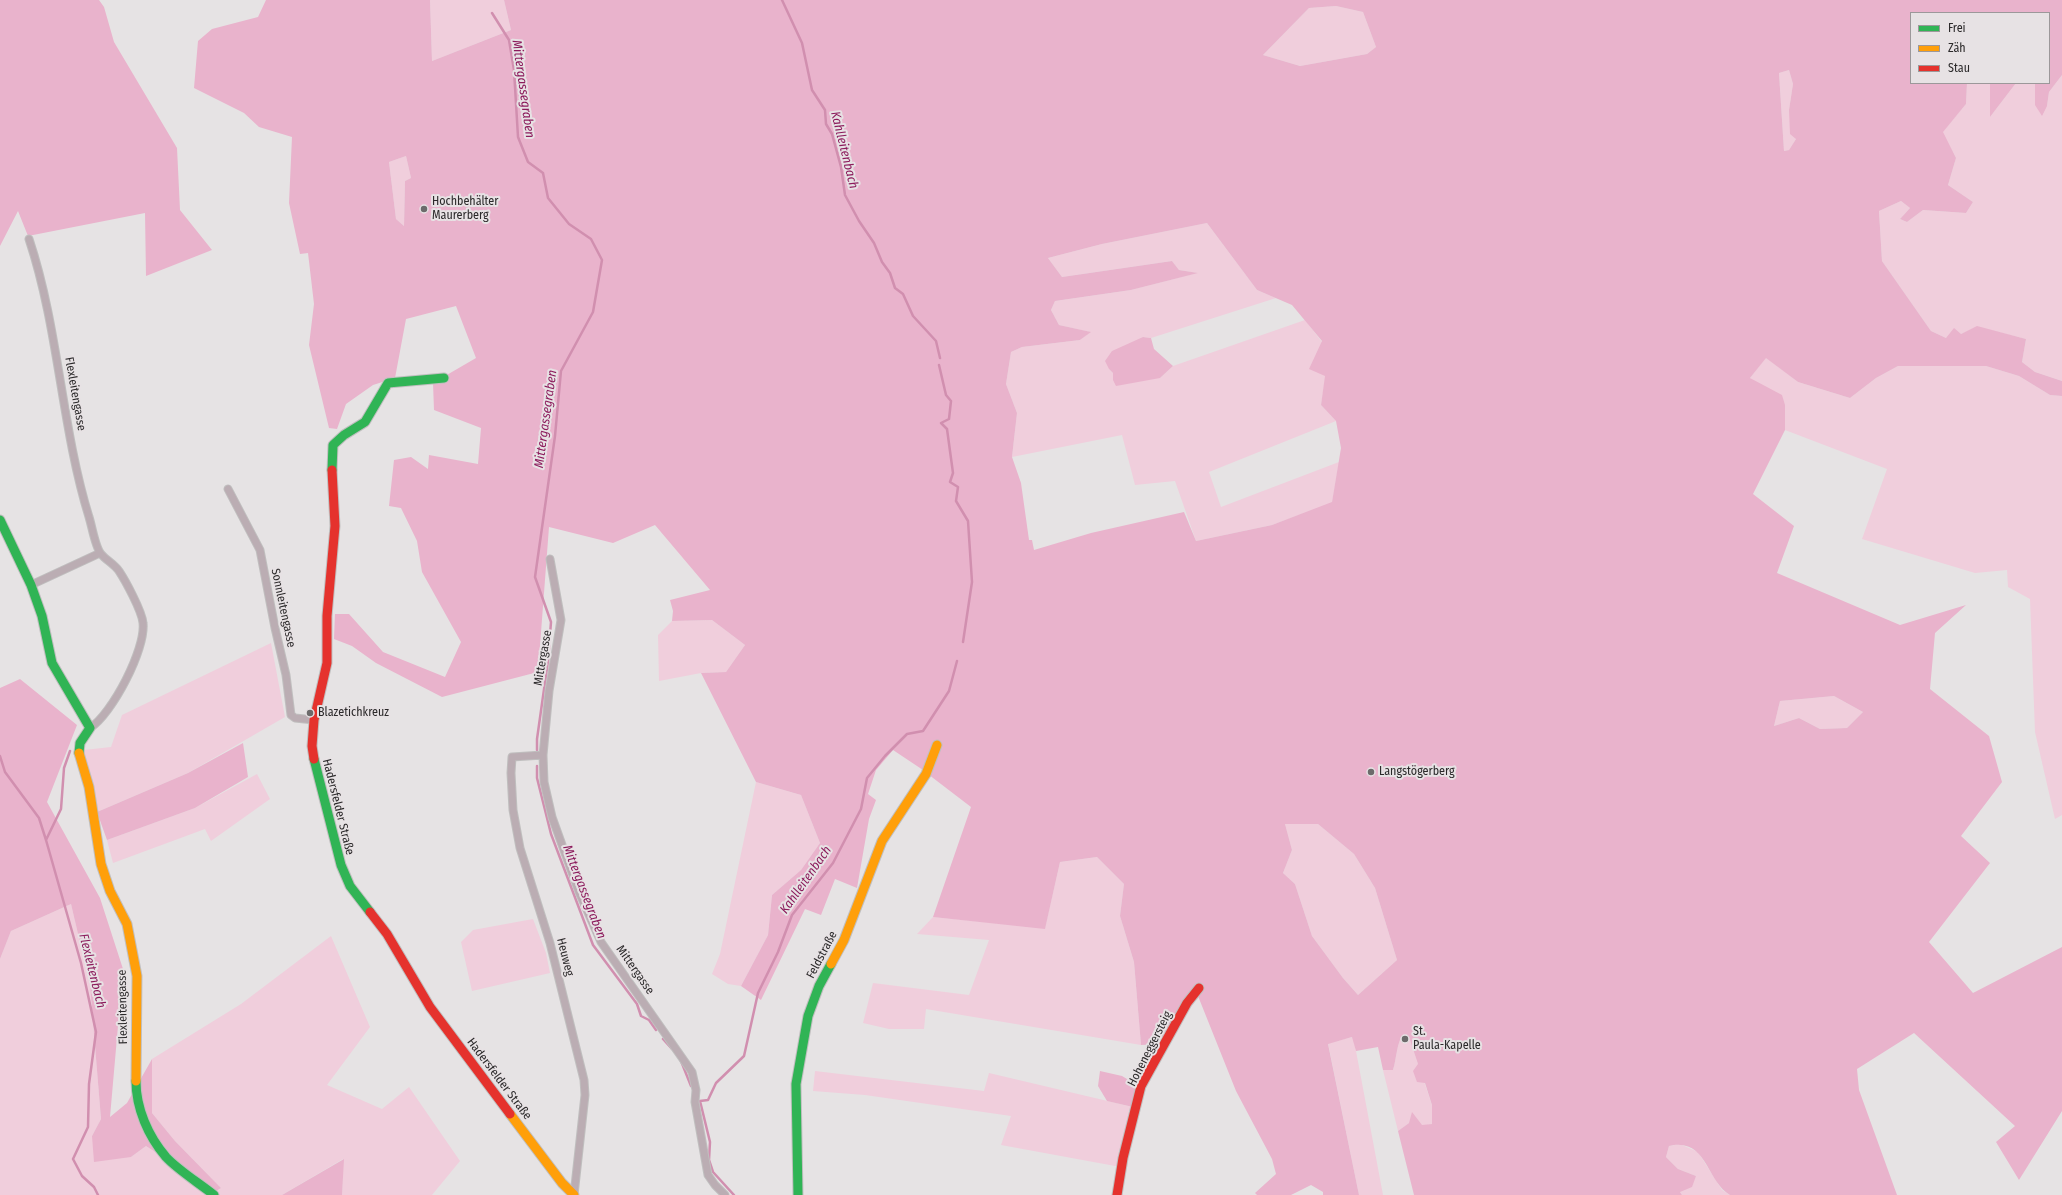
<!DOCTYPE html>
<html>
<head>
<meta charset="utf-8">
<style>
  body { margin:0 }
  #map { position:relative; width:2062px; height:1195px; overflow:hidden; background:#e6e3e4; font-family:"Fira Sans Condensed",sans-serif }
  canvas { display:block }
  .legend { position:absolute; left:1910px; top:12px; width:140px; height:72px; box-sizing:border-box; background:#e7e2e4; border:1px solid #9c989a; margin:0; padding:5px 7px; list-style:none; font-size:12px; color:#2b292a }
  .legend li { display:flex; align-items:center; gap:8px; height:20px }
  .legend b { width:20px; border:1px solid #9c989a }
</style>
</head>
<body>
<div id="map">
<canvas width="2062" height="1195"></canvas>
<ul class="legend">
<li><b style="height:5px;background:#30b455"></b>Frei</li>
<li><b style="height:5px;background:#ff9f0a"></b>Zäh</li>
<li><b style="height:5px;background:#e5322d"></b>Stau</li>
</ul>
</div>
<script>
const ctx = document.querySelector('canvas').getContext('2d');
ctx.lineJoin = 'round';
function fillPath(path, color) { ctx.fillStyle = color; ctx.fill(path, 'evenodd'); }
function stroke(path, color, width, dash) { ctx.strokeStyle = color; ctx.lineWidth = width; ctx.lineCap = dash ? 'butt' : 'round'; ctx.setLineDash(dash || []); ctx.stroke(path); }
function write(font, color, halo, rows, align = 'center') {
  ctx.font = font + ' "Fira Sans Condensed",sans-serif'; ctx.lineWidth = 4; ctx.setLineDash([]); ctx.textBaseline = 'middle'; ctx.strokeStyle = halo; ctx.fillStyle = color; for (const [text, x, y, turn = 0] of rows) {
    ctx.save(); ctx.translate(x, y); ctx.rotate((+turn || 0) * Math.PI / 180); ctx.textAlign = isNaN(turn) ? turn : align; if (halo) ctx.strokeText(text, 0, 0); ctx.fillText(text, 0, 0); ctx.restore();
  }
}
const green = new Path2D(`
  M 430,0 L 504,0 L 511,30 L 432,61 Z
  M 1336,6 L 1363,12 L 1376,47 L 1367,54 L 1300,66 L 1263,55 L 1309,8 Z
  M 1789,70 L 1793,84 L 1789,110 L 1796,139 L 1789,150 L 1784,151 L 1779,73 Z
  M 2062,75 L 2062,381 L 2035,372 L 2022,362 L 2026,339 L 1977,327 L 1961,334 L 1946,338 L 1931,331 L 1882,261 L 1879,211 L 1901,201 L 1910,208 L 1900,219 L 1907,222 L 1923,210 L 1966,213 L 1973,202 L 1948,185 L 1956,158 L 1942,132 L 1966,104 L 1967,83 L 1990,83 L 1990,117 L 2016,83 L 2035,83 L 2047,106 L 2049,92 Z
  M 406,156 L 411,178 L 405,181 L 404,226 L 396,219 L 389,162 Z
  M 1207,223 L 1257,290 L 1276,298 L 1151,338 L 1143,337 L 1109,369 L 1113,373 L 1160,378 L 1173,366 L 1305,320 L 1322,342 L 1326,376 L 1321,405 L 1336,421 L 1209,472 L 1221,507 L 1339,462 L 1332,503 L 1272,525 L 1196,541 L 1175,481 L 1135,485 L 1122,435 L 1012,457 L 1017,413 L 1006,384 L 1011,352 L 1022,347 L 1080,340 L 1090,332 L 1059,325 L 1051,310 L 1055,301 L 1131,290 L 1197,273 L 1179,270 L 1172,261 L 1062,277 L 1048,258 L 1102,244 Z
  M 1766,357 L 1798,382 L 1850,398 L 1876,378 L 1898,366 L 1986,366 L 2019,376 L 2050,395 L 2062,396 L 2062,815 L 2055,819 L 2035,732 L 2030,599 L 2008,587 L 2007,570 L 1975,573 L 1862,539 L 1887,469 L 1785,430 L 1785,405 L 1750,378 Z
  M 712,620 L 745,645 L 726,672 L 701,673 L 659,681 L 658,635 L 672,621 Z
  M 271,643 L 285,717 L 188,773 L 97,812 L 84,750 L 111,747 L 122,715 Z
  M 1834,696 L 1863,712 L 1847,728 L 1820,729 L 1799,718 L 1774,726 L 1780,701 Z
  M 257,774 L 270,799 L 211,841 L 205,829 L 113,863 L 107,840 L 195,808 Z
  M 756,782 L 801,795 L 820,843 L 801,870 L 772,895 L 768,935 L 741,986 L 728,984 L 712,974 L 720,954 Z
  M 1285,824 L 1318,824 L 1354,854 L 1375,888 L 1397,960 L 1358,995 L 1343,978 L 1312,936 L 1295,884 L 1283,873 L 1292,850 Z
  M 1097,857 L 1124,884 L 1120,916 L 1134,962 L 1141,1045 L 926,1009 L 924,1029 L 889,1029 L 863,1023 L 873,983 L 969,995 L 989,940 L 917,934 L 933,917 L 1045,928 L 1060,862 Z
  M 71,904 L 90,985 L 101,1119 L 92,1136 L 131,1157 L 146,1146 L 216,1190 L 221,1188 L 175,1141 L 152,1113 L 152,1059 L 241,1004 L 331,936 L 370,1027 L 327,1085 L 382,1109 L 409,1087 L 460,1161 L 432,1195 L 342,1195 L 343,1159 L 282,1195 L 0,1195 L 0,959 L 11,931 Z
  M 533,919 L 546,953 L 550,973 L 472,991 L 461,942 L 473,930 Z
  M 1353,1037 L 1356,1051 L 1383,1195 L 1359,1195 L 1328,1043 Z
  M 1402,1037 L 1410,1040 L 1432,1105 L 1432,1124 L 1422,1126 L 1409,1123 L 1398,1131 L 1383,1070 L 1393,1070 C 1396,1062 1397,1042 1402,1037 Z
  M 815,1071 L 984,1091 L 989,1073 L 1133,1107 L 1126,1168 L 1001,1145 L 1011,1116 L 865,1095 L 813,1091 Z
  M 1680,1144 L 1698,1152 L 1722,1190 L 1730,1195 L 1682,1195 L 1680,1192 L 1696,1176 L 1678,1169 L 1666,1157 L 1669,1146 Z`);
const forest = new Path2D(`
  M 0,0 L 99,0 L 104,7 L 114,42 L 177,148 L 180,210 L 212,250 L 146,276 L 145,213 L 28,236 L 18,211 L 0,246 Z
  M 266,0 L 430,0 L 432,61 L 511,30 L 504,0 L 2062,0 L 2062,75 L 2049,92 L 2047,106 L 2042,116 L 2035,105 L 2035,83 L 2049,83 L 2049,13 L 1911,13 L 1911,83 L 1967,83 L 1966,104 L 1943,132 L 1956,158 L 1948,185 L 1973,202 L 1966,213 L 1923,210 L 1907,222 L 1900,219 L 1910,208 L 1901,201 L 1879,211 L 1882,261 L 1931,331 L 1946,338 L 1954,328 L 1961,334 L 1977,326 L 2026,339 L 2022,362 L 2035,372 L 2062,381 L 2062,396 L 2050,395 L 2019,376 L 1986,366 L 1898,366 L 1876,378 L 1850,398 L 1798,382 L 1766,358 L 1750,378 L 1782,395 L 1785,405 L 1785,430 L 1753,494 L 1794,526 L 1777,573 L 1900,625 L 1966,605 L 1935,633 L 1930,689 L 1989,736 L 2002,782 L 1961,836 L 1990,863 L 1929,942 L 1973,993 L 2062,947 L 2062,1111 L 2019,1180 L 1996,1142 L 2015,1126 L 1914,1033 L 1857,1069 L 1859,1090 L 1897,1195 L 1730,1195 C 1706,1181 1707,1137 1669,1146 L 1666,1157 L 1678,1169 L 1696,1176 L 1692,1187 L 1680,1192 L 1682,1195 L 1414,1195 L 1398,1131 L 1409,1123 L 1412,1112 L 1422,1125 L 1432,1124 L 1432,1105 L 1425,1083 L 1417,1082 L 1413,1071 L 1418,1064 L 1410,1040 L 1402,1037 C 1397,1042 1396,1062 1393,1070 L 1383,1070 L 1378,1047 L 1356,1051 L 1352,1037 L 1328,1044 L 1359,1195 L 1323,1195 L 1323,1192 L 1311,1185 L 1291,1195 L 1257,1195 L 1255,1193 L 1276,1174 L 1272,1159 L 1236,1091 L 1198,996 L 1167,1044 L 1141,1045 L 1134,962 L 1120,916 L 1124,884 L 1097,857 L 1060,862 L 1045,929 L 933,917 L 971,807 L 920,768 L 893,750 L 876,770 L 868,794 L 876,800 L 869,819 L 857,888 L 835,879 L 821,915 L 805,909 L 761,1000 L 741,986 L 768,935 L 772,895 L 801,870 L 820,843 L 801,795 L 756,782 L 701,673 L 726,672 L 745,645 L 712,620 L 672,621 L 673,611 L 670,600 L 710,590 L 655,525 L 613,543 L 549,527 L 538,672 L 442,697 L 376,663 L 352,646 L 334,639 L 335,614 L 349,614 L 383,652 L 445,677 L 461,642 L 422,572 L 417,541 L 401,508 L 389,506 L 394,460 L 411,457 L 428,469 L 429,455 L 478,464 L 481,428 L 434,410 L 433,383 L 476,358 L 456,306 L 406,319 L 395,378 L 373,385 L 346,404 L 337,429 L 329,428 L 309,345 L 314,304 L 308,253 L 300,254 L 289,203 L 292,137 L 259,127 L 244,113 L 194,88 L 198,41 L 212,29 L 258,17 ZM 1336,6 L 1363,12 L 1376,47 L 1367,54 L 1300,66 L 1263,55 L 1309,8 ZM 1789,70 L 1793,84 L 1789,110 L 1790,134 L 1796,139 L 1789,150 L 1784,151 L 1779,73 ZM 406,156 L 411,178 L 405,181 L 404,226 L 396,219 L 389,162 ZM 1207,223 L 1257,290 L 1292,305 L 1322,341 L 1309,369 L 1325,376 L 1321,405 L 1336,421 L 1341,448 L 1332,502 L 1272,525 L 1196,541 L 1184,512 L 1091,533 L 1034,550 L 1032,540 L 1029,540 L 1021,483 L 1012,457 L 1017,413 L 1006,384 L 1011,352 L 1022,347 L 1080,340 L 1091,332 L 1059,325 L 1051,310 L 1055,301 L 1131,290 L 1198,273 L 1179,270 L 1172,261 L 1062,277 L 1048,258 L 1102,244 ZM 1834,696 L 1863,712 L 1847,728 L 1820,729 L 1799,718 L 1774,726 L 1780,701 ZM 1285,824 L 1318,824 L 1354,854 L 1375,888 L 1397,960 L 1358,995 L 1343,978 L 1312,936 L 1295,884 L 1283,873 L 1292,850 Z
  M 1990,83 L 2016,83 L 1990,117 Z
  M 1143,337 L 1151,338 L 1154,349 L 1173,366 L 1160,378 L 1116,386 L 1113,380 L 1113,373 L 1109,369 L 1105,361 L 1112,351 Z
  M 20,679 L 77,725 L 47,802 L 100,898 L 123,969 L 110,1117 L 127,1103 L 152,1059 L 152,1113 L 175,1141 L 221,1188 L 216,1191 L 146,1146 L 131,1157 L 94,1162 L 92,1136 L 101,1119 L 90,985 L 71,904 L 11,931 L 0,959 L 0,688 Z
  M 243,743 L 248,777 L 195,808 L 107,840 L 97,812 L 188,773 Z
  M 1100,1071 L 1122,1076 L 1137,1085 L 1133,1107 L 1107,1101 L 1098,1086 Z
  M 344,1159 L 342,1195 L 282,1195 Z`);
const stream = new Path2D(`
  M 782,0 L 802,43 L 812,90 L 825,110 L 826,124 L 832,134 L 841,167 L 845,195 L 859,221 L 874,243 L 882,262 L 890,273 L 895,288 L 903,294 L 913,316 L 936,341 L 940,358
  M 492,13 L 509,40 L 514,70 L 518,137 L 528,162 L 543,173 L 548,198 L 569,224 L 591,239 L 602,260 L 593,312 L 561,371 L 555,436 L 535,577 L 551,622 L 548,661 L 537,739 L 537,750
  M 939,365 L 946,395 L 951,401 L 949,419 L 941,423 L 947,429 L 953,473 L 950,482 L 958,487 L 956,501 L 968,521 L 972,582 L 963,642
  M 0,756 L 5,772 L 39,818 L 46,840 L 81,963 L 96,1032 L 89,1084 L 88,1127 L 73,1159 L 82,1176 L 94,1187 L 98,1195
  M 537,766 L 537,778 L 551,834 L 593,945 L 637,1004 L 641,1016 L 649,1020 L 656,1030
  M 46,840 L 61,809 L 64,768 L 70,751
  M 663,1039 L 672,1049
  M 681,1061 L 691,1086
  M 734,1195 L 713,1172 L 709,1160 L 710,1142 L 700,1101 L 708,1100 L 716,1083 L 744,1056 L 758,993 L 778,952 L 792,915 L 833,863 L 861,809 L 867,778 L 885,756 L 907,734 L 923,731 L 949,691 L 957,661`);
const street = new Path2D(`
  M 29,239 C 59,329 61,426 89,517 C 92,526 95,547 101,554 C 106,560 114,564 119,571 C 125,580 142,611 143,623 C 146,649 112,714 90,728
  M 228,489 L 260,550 L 275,628 L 286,675 L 291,715 L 295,718 L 314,720
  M 550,559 L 561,620 L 549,691 L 543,755 L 544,782 L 552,817 L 579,892 L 601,942 L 692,1072 L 696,1090 L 695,1102 L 708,1175 L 715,1185 L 725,1195
  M 31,585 L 100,553
  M 543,755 L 512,757 L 511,773 L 513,810 L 520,848 L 550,943 L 584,1080 L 585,1095 L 574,1195`);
const fast = new Path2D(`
  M 332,470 L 333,445 L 344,435 L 365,422 L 388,383 L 444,378
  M 0,520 L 31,585 L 42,616 L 52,663 L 90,728 L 80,743 L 79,753
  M 314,759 L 341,865 L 350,886 L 370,912
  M 136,1081 C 136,1108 148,1136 166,1157 C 178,1170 199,1183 214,1195
  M 798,1195 L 796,1084 L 808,1016 L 819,986 L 831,964`);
const slow = new Path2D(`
  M 79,753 L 89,787 L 101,864 L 110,891 L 127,924 L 137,976 L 136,1081
  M 831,964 L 844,940 L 882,841 L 926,774 L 937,745
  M 510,1114 L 562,1183 L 574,1195`);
const jam = new Path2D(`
  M 314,759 L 312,746 L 314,720 L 327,663 L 327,616 L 335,526 L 332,470
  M 370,912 L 387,934 L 430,1007 L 510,1114
  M 1117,1195 L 1123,1158 L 1141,1086 L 1187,1003 L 1199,988`);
const markers = [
  [424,209,4,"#6c6a6b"],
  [310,713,4,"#6c6a6b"],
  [1371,772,4,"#6c6a6b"],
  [1405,1039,4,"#6c6a6b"]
];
const poiNames = [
  ["Hochbehälter",432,202],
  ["Maurerberg",432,216],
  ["Blazetichkreuz",318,713],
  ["Langstögerberg",1379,772],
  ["St.",1413,1032],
  ["Paula-Kapelle",1413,1046]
];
const streetNames = [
  ["Flexleitengasse",75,394,80],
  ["Sonnleitengasse",283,608,78],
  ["Mittergasse",543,658,-80],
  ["Hadersfelder Straße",338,807,76],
  ["Feldstraße",822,955,-62],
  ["Heuweg",565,957,76],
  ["Mittergasse",635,970,55],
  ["Flexleitengasse",123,1007,-91],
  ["Hoheneggersteig",1150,1049,-63],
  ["Hadersfelder Straße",499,1079,53]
];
const waterNames = [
  ["Mittergassegraben",523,89,82],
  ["Kahlleitenbach",844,150,76],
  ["Mittergassegraben",546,419,-82],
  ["Kahlleitenbach",806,880,-55],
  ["Mittergassegraben",584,892,69],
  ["Flexleitenbach",92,971,76]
];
fillPath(green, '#f0cedc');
fillPath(forest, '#e9b3cc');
stroke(stream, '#d18faf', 2.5);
stroke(street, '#c0bfbf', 9);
stroke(fast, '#c0bfbf', 11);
stroke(slow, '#c0bfbf', 11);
stroke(jam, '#c0bfbf', 11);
stroke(street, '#bbadb3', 7);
stroke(fast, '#30b455', 9);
stroke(slow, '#ff9f0a', 9);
stroke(jam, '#e5322d', 9);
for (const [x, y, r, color] of markers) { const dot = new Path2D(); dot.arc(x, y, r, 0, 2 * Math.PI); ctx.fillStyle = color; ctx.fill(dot); stroke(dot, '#e7e2e4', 1.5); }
write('12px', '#2b292a', '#e7e2e4', poiNames, 'left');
write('12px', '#2b292a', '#e7e2e4', streetNames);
write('italic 13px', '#8c1b5c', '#e7e2e4', waterNames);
</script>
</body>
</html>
